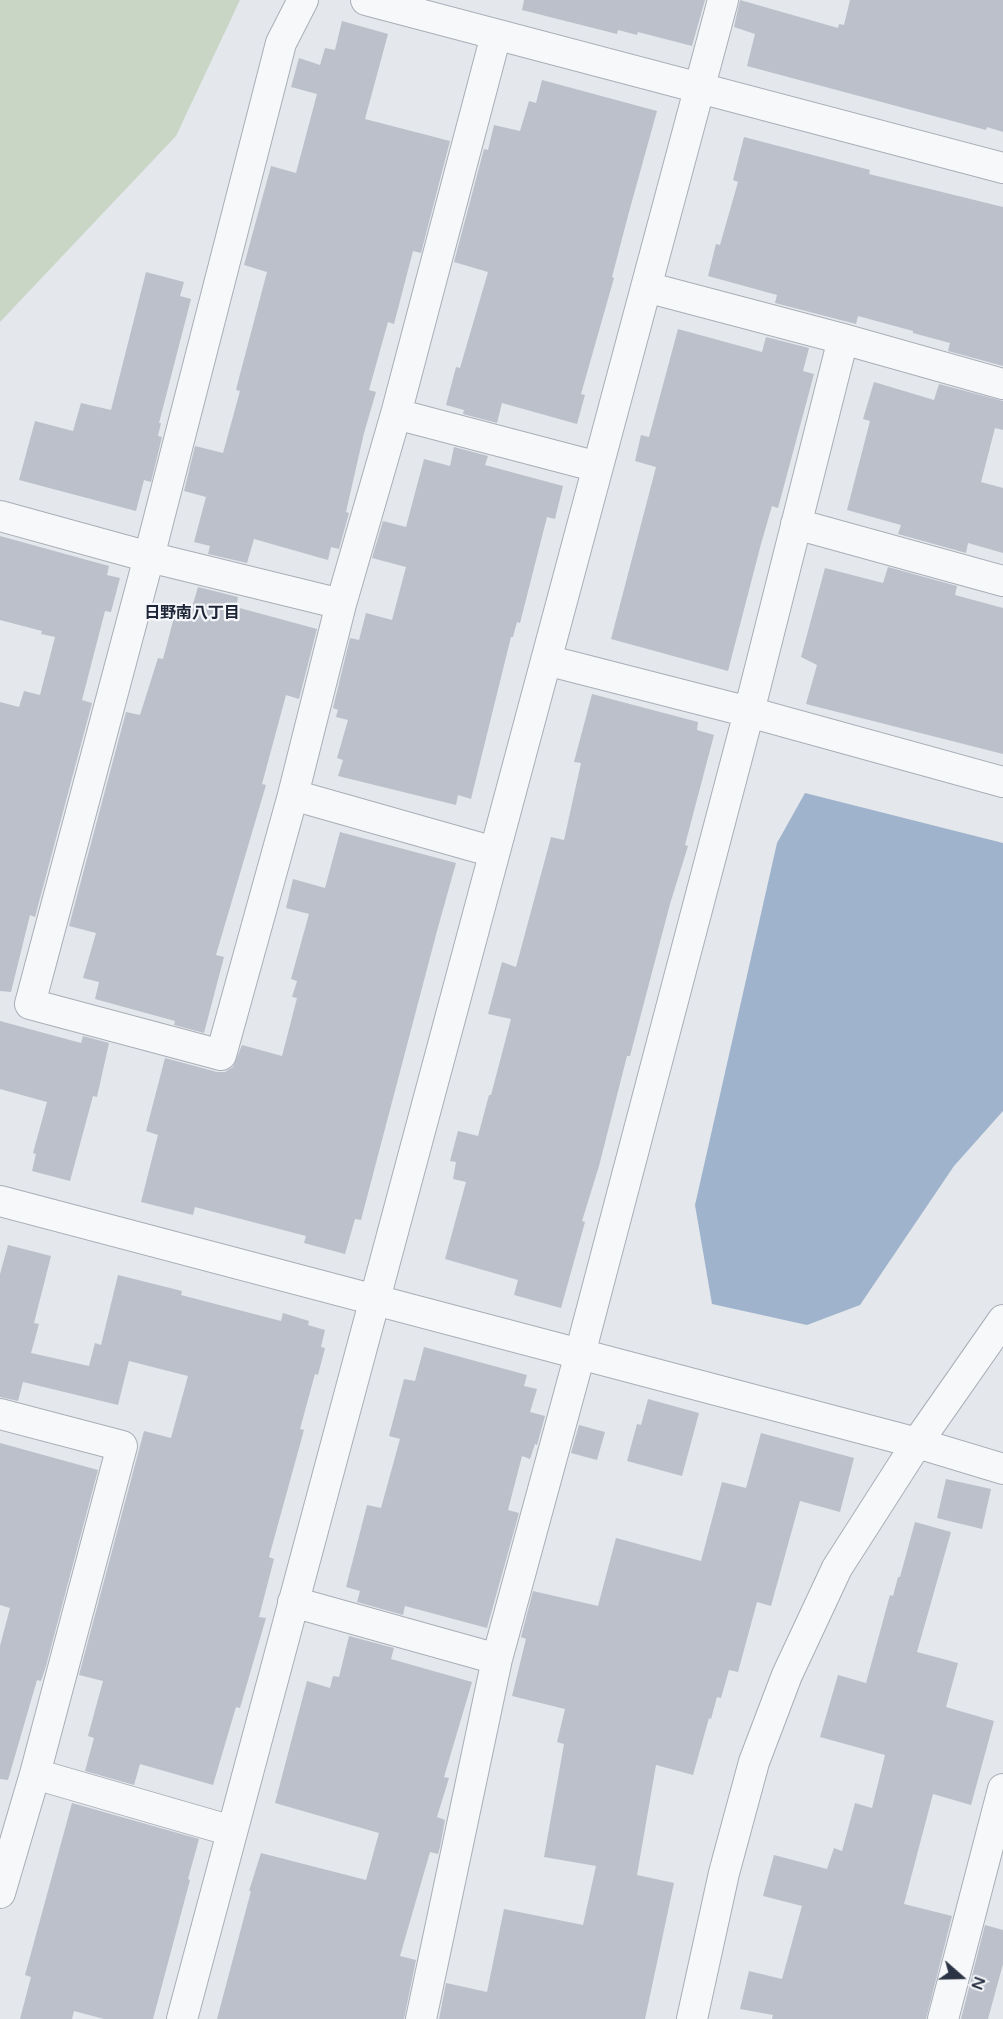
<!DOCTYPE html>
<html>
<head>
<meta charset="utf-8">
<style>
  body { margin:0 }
  #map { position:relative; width:1003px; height:2019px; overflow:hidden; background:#e4e7ec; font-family:"Varela Round",sans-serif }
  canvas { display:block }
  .north { position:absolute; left:931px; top:1947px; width:60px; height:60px; -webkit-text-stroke:4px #f4f6f9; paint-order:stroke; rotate:110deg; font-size:16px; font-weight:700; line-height:24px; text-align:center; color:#2b3445 }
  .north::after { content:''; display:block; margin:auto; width:21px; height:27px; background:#2b3445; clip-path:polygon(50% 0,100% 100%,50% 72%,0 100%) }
</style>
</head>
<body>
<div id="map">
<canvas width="1003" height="2019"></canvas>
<div class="north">N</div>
</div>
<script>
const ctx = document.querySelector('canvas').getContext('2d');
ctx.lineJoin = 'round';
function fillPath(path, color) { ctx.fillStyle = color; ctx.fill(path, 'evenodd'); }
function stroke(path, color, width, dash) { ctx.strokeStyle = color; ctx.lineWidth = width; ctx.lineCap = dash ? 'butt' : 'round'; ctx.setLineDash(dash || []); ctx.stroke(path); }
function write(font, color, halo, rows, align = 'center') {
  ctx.font = font + ' "Varela Round","Noto Sans JP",sans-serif'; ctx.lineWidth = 4.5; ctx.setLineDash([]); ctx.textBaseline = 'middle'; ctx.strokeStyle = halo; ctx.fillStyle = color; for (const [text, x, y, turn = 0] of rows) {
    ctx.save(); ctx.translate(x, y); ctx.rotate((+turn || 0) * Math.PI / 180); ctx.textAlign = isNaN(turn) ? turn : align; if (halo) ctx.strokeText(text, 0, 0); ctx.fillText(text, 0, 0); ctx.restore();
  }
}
const green = new Path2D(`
  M 0,0 L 240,0 L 176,136 L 0,322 Z`);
const water = new Path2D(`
  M 805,793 L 1003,843 L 1003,1111 L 954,1166 L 860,1305 L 807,1325 L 712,1304 L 695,1205 L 777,843 Z`);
const building = new Path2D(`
  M 524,0 L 705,0 L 692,46 L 638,32 L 637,35 L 618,30 L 617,34 L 522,10 Z
  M 740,0 L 838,28 L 839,24 L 844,25 L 850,0 L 1003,0 L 1003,132 L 987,127 L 986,130 L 747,66 L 755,34 L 734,27 Z
  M 342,21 L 388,34 L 365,119 L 450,141 L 421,253 L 413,251 L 394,324 L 388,322 L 369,390 L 376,392 L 364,433 L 346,512 L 349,513 L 339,549 L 331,547 L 328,560 L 254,539 L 247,563 L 208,554 L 210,546 L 194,542 L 206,497 L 184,491 L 195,446 L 223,453 L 240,391 L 236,390 L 239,378 L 267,272 L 244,265 L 271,166 L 296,173 L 317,94 L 291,87 L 299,58 L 320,65 L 325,48 L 335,50 Z
  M 542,80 L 657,111 L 629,212 L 612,277 L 614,278 L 581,394 L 585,395 L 577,424 L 502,403 L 497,423 L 463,414 L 464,410 L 446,405 L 456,367 L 460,368 L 488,272 L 454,262 L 484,149 L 488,150 L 494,125 L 520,131 L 529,101 L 536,103 Z
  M 744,137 L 870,170 L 869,174 L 1003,207 L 1003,366 L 948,351 L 950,343 L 913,333 L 913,331 L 858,316 L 856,324 L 775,303 L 777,295 L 708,276 L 716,244 L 720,245 L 738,182 L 733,180 Z
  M 146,272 L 184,282 L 180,296 L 191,299 L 159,423 L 161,423 L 158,436 L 162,437 L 151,482 L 144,480 L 136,511 L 19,480 L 35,421 L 73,431 L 81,403 L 111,410 Z
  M 678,329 L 762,352 L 766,337 L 809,348 L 803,371 L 814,374 L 778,508 L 772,506 L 761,544 L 728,671 L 611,639 L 656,467 L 635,461 L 641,435 L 649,437 Z
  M 874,382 L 934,400 L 939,384 L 1003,401 L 1003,430 L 995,428 L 981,482 L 1003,488 L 1003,553 L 968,543 L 966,553 L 898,534 L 901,525 L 847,510 L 870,421 L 863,419 Z
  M 454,447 L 488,456 L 485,465 L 563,486 L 555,519 L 547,517 L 520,623 L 517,622 L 513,637 L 511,637 L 471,799 L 458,795 L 456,805 L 338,776 L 343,760 L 337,758 L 348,720 L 336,717 L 338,710 L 333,708 L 350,638 L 359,640 L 366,613 L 392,620 L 406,567 L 372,558 L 383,521 L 406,527 L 424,459 L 450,466 Z
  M 0,536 L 109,566 L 107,575 L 120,578 L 111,612 L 105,611 L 82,700 L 92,703 L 35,917 L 30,915 L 11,992 L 0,991 L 0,702 L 19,707 L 24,691 L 40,695 L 55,637 L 41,634 L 42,631 L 0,620 Z
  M 888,567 L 957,586 L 955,595 L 1003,608 L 1003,754 L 806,704 L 817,665 L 801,657 L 825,568 L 883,583 Z
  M 198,587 L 238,597 L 236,607 L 317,629 L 299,699 L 286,695 L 262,784 L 266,785 L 216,955 L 224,957 L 204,1033 L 174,1025 L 175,1021 L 95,999 L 99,982 L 83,978 L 96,933 L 69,926 L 126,712 L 140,715 L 158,658 L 163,659 L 176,610 L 190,614 Z
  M 592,694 L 698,722 L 697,730 L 714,735 L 685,845 L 688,846 L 670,904 L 630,1056 L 627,1056 L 599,1166 L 582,1221 L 585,1222 L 561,1308 L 514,1295 L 518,1280 L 445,1259 L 466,1182 L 453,1179 L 456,1162 L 450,1161 L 458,1131 L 478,1136 L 489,1095 L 491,1095 L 511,1019 L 488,1014 L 502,962 L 516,967 L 551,837 L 564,840 L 581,763 L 574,762 Z
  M 340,832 L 456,863 L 437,931 L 361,1220 L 355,1219 L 345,1254 L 304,1243 L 306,1236 L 195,1207 L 193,1215 L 141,1202 L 158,1135 L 146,1131 L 165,1058 L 217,1072 L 225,1072 L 233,1067 L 242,1045 L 282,1056 L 297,998 L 292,997 L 297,981 L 291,979 L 309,914 L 286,908 L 293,879 L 325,888 Z
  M 0,1021 L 81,1043 L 83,1036 L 109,1043 L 97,1097 L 93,1096 L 70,1181 L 32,1171 L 36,1154 L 33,1153 L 47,1102 L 0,1089 Z
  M 8,1245 L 51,1256 L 34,1323 L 39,1324 L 31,1353 L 89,1366 L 95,1343 L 101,1345 L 118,1275 L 182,1291 L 181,1295 L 281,1321 L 283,1313 L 309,1321 L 308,1325 L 325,1330 L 321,1347 L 325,1348 L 318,1375 L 315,1374 L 300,1429 L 304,1430 L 269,1557 L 274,1559 L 259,1617 L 266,1618 L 240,1708 L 236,1707 L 213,1785 L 140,1764 L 134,1785 L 85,1771 L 94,1738 L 88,1736 L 103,1681 L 79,1675 L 144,1431 L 171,1438 L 188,1376 L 129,1361 L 118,1405 L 23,1382 L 18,1401 L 0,1397 L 0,1274 Z
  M 424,1347 L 527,1375 L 524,1386 L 537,1389 L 530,1412 L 545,1416 L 537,1445 L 535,1444 L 530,1459 L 522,1456 L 508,1510 L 519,1513 L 487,1628 L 405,1606 L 403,1615 L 357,1602 L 360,1591 L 346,1587 L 367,1505 L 381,1508 L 400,1439 L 389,1436 L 404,1379 L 415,1381 Z
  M 648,1399 L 699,1413 L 682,1476 L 627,1461 L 637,1424 L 641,1425 Z
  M 579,1425 L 605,1432 L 597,1460 L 571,1453 Z
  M 761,1433 L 854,1458 L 840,1512 L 800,1501 L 771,1606 L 757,1602 L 738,1672 L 729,1670 L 721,1698 L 717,1697 L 711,1719 L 709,1718 L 693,1775 L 656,1765 L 637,1875 L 674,1883 L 645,2019 L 439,2019 L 446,1983 L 487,1992 L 504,1909 L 583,1925 L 596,1866 L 544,1857 L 564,1744 L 557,1742 L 565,1709 L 512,1696 L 526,1639 L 521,1637 L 533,1591 L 598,1606 L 616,1538 L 701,1561 L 722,1482 L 746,1488 Z
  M 0,1443 L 98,1470 L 46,1666 L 41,1681 L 37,1680 L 8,1780 L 0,1779 L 0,1646 L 10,1608 L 0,1605 Z
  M 946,1479 L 991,1489 L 982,1529 L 937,1518 Z
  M 915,1522 L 951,1532 L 917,1652 L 958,1663 L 946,1707 L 994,1721 L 971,1805 L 933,1794 L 904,1904 L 952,1916 L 926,2019 L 772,2019 L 773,2015 L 740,2009 L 749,1971 L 782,1979 L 802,1906 L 763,1896 L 774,1855 L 827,1869 L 834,1848 L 842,1851 L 855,1803 L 872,1808 L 885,1755 L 820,1737 L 838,1675 L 866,1683 L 890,1595 L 893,1596 L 898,1577 L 900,1577 Z
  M 349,1636 L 394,1648 L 391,1659 L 472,1682 L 444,1777 L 449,1778 L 437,1817 L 445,1820 L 440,1847 L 438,1854 L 430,1852 L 400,1956 L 416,1960 L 404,2019 L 217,2019 L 251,1891 L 249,1891 L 261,1853 L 366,1880 L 379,1833 L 275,1803 L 307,1681 L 330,1688 L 333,1676 L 339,1677 Z
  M 72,1803 L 199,1839 L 188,1879 L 190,1880 L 153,2019 L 104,2019 L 74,2011 L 72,2019 L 20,2019 L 31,1977 L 25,1975 Z
  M 985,1925 L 1003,1930 L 1003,1964 L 988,2019 L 961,2019 Z`);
const street = new Path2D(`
  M 303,0 L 281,43 L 149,557 L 30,1004 L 221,1055 L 293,795 L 341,604 L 396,414 L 496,35
  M 366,0 L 1003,168
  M 646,287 L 843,339 L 1003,384
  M 396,414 L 598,467
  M 0,516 L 149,557 L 341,604
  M 796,524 L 1003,581
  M 546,660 L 749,712 L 1003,782
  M 293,795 L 494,852
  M 0,1201 L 917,1443 L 1003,1469
  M 0,1414 L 122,1446 L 35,1774 L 0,1893
  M 293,1602 L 497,1659
  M 35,1774 L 232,1831
  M 182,2019 L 723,0
  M 421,2019 L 497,1659 L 580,1354 L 749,712 L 843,339
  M 692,2019 L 724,1873 L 754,1762 L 787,1675 L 837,1568 L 917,1443 L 1003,1320
  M 943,2019 L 1003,1789`);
const neighbourhoodNames = [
  ["日野南八丁目",192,614]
];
fillPath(green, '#c9d6c5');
fillPath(water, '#9fb4cc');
fillPath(building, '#bbc0ca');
stroke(street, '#a9aeb7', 32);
stroke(street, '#f7f8fa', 30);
write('bold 16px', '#1d2536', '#f4f6f9', neighbourhoodNames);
</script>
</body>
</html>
